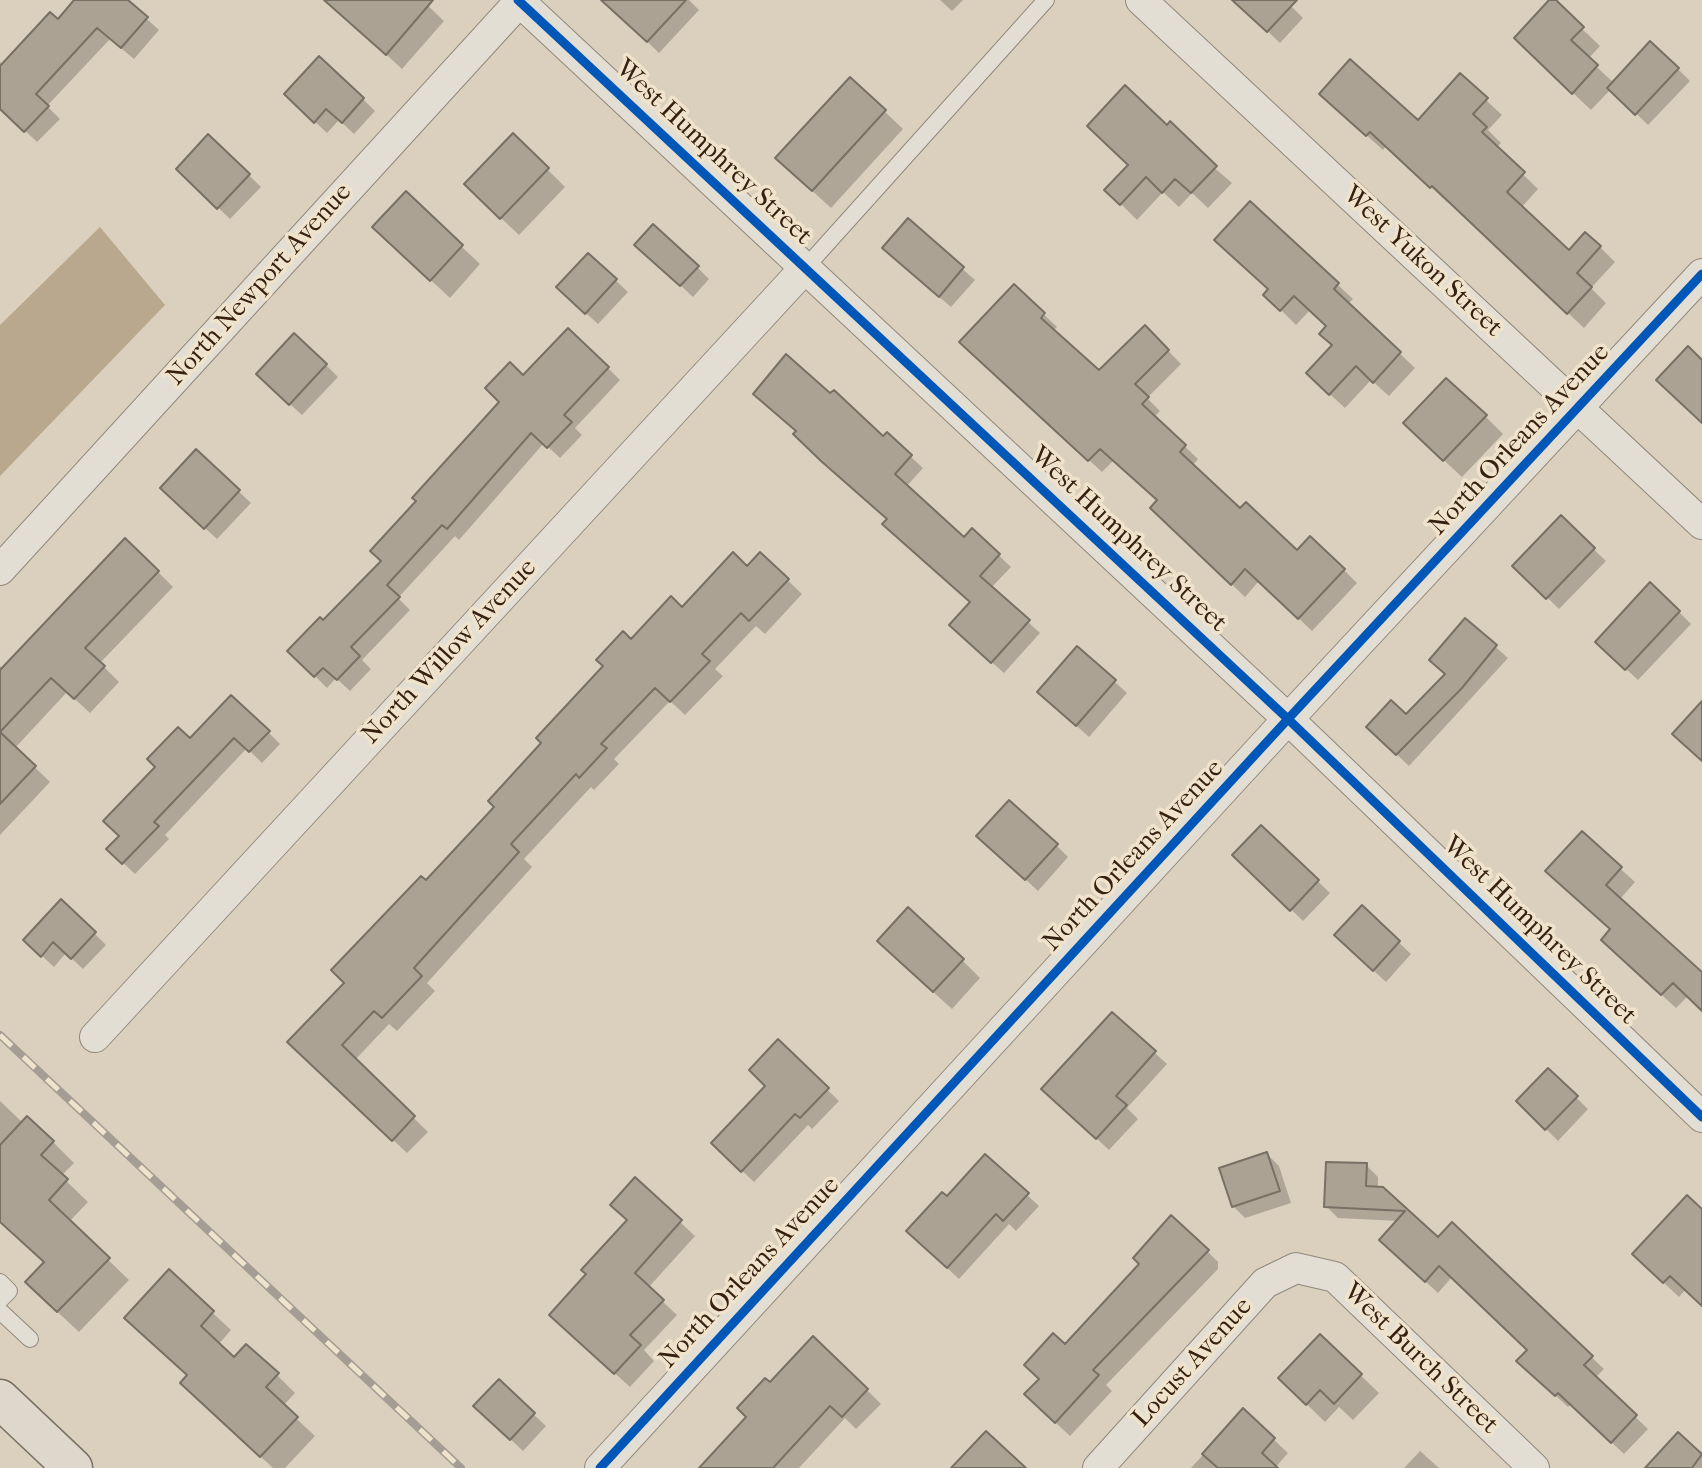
<!DOCTYPE html>
<html>
<head>
<meta charset="utf-8">
<style>
  body { margin:0 }
  canvas { display:block; background:#dbd0bd }
</style>
</head>
<body>
<canvas width="1702" height="1468"></canvas>
<script>
const ctx = document.querySelector('canvas').getContext('2d');
ctx.lineJoin = 'round';
function fillPath(path, color) { ctx.fillStyle = color; ctx.fill(path, 'evenodd'); }
function stroke(path, color, width, dash) { ctx.strokeStyle = color; ctx.lineWidth = width; ctx.lineCap = dash ? 'butt' : 'round'; ctx.setLineDash(dash || []); ctx.stroke(path); }
function write(font, color, halo, rows, align = 'center') {
  ctx.font = font + ' "IM FELL French Canon",serif'; ctx.lineWidth = 7; ctx.setLineDash([]); ctx.textBaseline = 'middle'; ctx.strokeStyle = halo; ctx.fillStyle = color; for (const [text, x, y, turn = 0] of rows) {
    ctx.save(); ctx.translate(x, y); ctx.rotate((+turn || 0) * Math.PI / 180); ctx.textAlign = isNaN(turn) ? turn : align; if (halo) ctx.strokeText(text, 0, 0); ctx.fillText(text, 0, 0); ctx.restore();
  }
}
const water = new Path2D(`
  M 100,227 L 165,305 L 0,476 L 0,325 Z`);
const shadow = new Path2D(`
  M 76,0 L 126,0 L 159,30 L 134,59 L 110,39 L 47,106 L 60,119 L 37,142 L 0,107 L 0,62 L 3,65 L 58,21 Z
  M 327,0 L 422,0 L 444,21 L 402,69 Z
  M 617,0 L 689,0 L 699,10 L 659,53 L 623,18 Z
  M 940,0 L 963,0 L 952,11 Z
  M 1235,0 L 1285,0 L 1303,18 L 1280,43 Z
  M 1552,0 L 1600,46 L 1588,59 L 1614,83 L 1678,69 L 1690,81 L 1648,125 L 1611,89 L 1591,110 L 1534,56 Z
  M 363,99 L 375,111 L 354,134 L 339,120 L 327,133 L 298,106 Z
  M 1486,100 L 1502,115 L 1488,130 L 1501,143 L 1496,148 L 1538,189 L 1521,208 L 1569,252 L 1600,247 L 1615,262 L 1591,288 L 1606,303 L 1584,328 L 1448,200 L 1447,202 L 1386,146 L 1383,150 L 1337,109 L 1418,122 Z
  M 884,111 L 903,129 L 831,208 L 796,176 Z
  M 1167,127 L 1232,183 L 1208,208 L 1192,193 L 1179,207 L 1163,192 L 1137,220 L 1107,190 Z
  M 513,135 L 565,187 L 519,235 L 484,202 Z
  M 209,136 L 261,187 L 230,219 L 178,169 Z
  M 406,194 L 480,264 L 450,298 L 393,245 Z
  M 1250,203 L 1353,299 L 1348,304 L 1415,368 L 1389,396 L 1371,380 L 1345,408 L 1323,388 L 1334,346 L 1328,327 L 1310,310 L 1296,325 L 1280,309 L 1270,290 Z
  M 908,221 L 975,280 L 951,307 L 896,260 Z
  M 588,255 L 628,292 L 598,324 L 570,299 Z
  M 649,256 L 697,267 L 709,279 L 693,297 Z
  M 1014,286 L 1057,327 L 1053,331 L 1099,373 L 1145,327 L 1181,364 L 1147,398 L 1160,411 L 1154,417 L 1198,459 L 1192,466 L 1240,511 L 1297,553 L 1344,570 L 1357,583 L 1312,631 L 1259,581 L 1245,597 L 1153,508 L 1159,501 L 1114,460 L 1102,472 L 975,355 Z
  M 326,365 L 338,377 L 302,415 L 270,386 Z
  M 608,368 L 620,380 L 575,428 L 582,435 L 560,458 L 544,443 L 459,540 L 455,536 L 398,598 L 410,610 L 362,660 L 371,669 L 350,691 L 336,678 L 327,688 L 290,651 L 323,623 L 383,561 L 419,502 L 523,377 Z
  M 1485,416 L 1503,434 L 1462,477 L 1423,441 Z
  M 887,435 L 923,468 L 906,487 L 964,539 L 972,530 L 1011,567 L 991,588 L 1040,633 L 1004,673 L 963,637 L 971,603 L 889,519 L 884,439 Z
  M 196,452 L 251,503 L 217,539 L 174,500 Z
  M 1561,518 L 1606,561 L 1559,609 L 1515,566 Z
  M 760,554 L 802,594 L 765,634 L 756,626 L 715,669 L 723,676 L 685,715 L 670,701 L 614,759 L 619,764 L 594,790 L 591,787 L 524,859 L 532,867 L 427,983 L 435,991 L 397,1031 L 389,1024 L 355,1060 L 428,1132 L 407,1153 L 304,1056 L 346,983 L 426,883 L 496,807 L 631,641 L 747,569 Z
  M 158,572 L 173,587 L 100,663 L 119,682 L 90,713 L 67,692 L 15,748 L 50,782 L 0,835 L 0,666 L 3,669 Z
  M 1679,612 L 1691,624 L 1638,680 L 1597,642 Z
  M 1465,620 L 1508,658 L 1409,766 L 1368,727 L 1406,717 L 1447,675 Z
  M 1077,648 L 1127,693 L 1089,737 L 1039,692 Z
  M 268,732 L 280,744 L 262,763 L 247,748 L 165,835 L 169,839 L 135,874 L 108,849 L 121,836 L 190,741 Z
  M 1261,827 L 1330,893 L 1303,921 L 1235,855 Z
  M 1582,834 L 1635,882 L 1620,899 L 1702,973 L 1702,1009 L 1688,996 L 1676,1008 L 1617,954 Z
  M 1056,845 L 1068,857 L 1038,891 L 991,847 Z
  M 1362,908 L 1411,954 L 1386,982 L 1348,947 Z
  M 94,933 L 106,945 L 83,969 L 66,953 L 54,967 L 25,940 Z
  M 897,959 L 962,960 L 980,978 L 952,1009 Z
  M 1112,1014 L 1167,1064 L 1127,1108 L 1138,1119 L 1109,1150 L 1056,1101 Z
  M 778,1042 L 839,1101 L 812,1129 L 808,1125 L 754,1182 L 725,1155 L 767,1086 Z
  M 1548,1070 L 1588,1109 L 1558,1141 L 1518,1101 Z
  M 0,1101 L 23,1123 L 53,1142 L 74,1163 L 61,1176 L 88,1202 L 69,1222 L 129,1280 L 79,1332 L 48,1303 L 46,1263 L 0,1221 Z
  M 1267,1154 L 1279,1166 L 1291,1203 L 1245,1218 L 1233,1206 Z
  M 1366,1165 L 1378,1177 L 1378,1189 L 1382,1189 L 1438,1239 L 1452,1224 L 1604,1369 L 1595,1378 L 1648,1429 L 1624,1454 L 1571,1404 L 1568,1407 L 1531,1373 L 1529,1350 L 1452,1277 L 1438,1293 L 1393,1252 L 1398,1221 L 1338,1218 L 1326,1206 Z
  M 635,1180 L 695,1236 L 648,1288 L 677,1315 L 644,1350 L 654,1361 L 630,1387 L 566,1329 L 588,1275 L 628,1221 Z
  M 1027,1195 L 1039,1206 L 1016,1231 L 1009,1224 L 959,1279 L 920,1243 L 947,1199 Z
  M 1702,1211 L 1702,1304 L 1686,1289 L 1679,1297 L 1649,1269 Z
  M 1203,1247 L 1218,1262 L 1218,1269 L 1106,1385 L 1112,1391 L 1070,1436 L 1041,1409 L 1041,1379 L 1065,1346 Z
  M 169,1272 L 231,1330 L 218,1345 L 234,1360 L 277,1375 L 295,1393 L 283,1406 L 315,1436 L 285,1468 L 273,1468 L 200,1401 L 189,1376 Z
  M 1320,1336 L 1379,1393 L 1353,1420 L 1339,1407 L 1325,1422 L 1280,1378 Z
  M 499,1382 L 546,1426 L 523,1451 L 488,1418 Z
  M 770,1385 L 867,1390 L 881,1404 L 856,1429 L 845,1418 L 799,1468 L 710,1468 Z
  M 1243,1411 L 1288,1453 L 1275,1468 L 1191,1468 Z
  M 1678,1435 L 1702,1456 L 1702,1468 L 1647,1468 Z
  M 1420,1451 L 1439,1468 L 1404,1468 Z`);
const building = new Path2D(`
  M 74,0 L 128,0 L 148,17 L 121,48 L 97,28 L 36,94 L 49,106 L 24,132 L 0,109 L 0,66 L 50,12 L 58,19 Z
  M 324,0 L 433,0 L 386,55 Z
  M 601,0 L 686,0 L 647,42 Z
  M 1232,0 L 1297,0 L 1267,32 Z
  M 1549,0 L 1556,0 L 1584,27 L 1571,40 L 1598,65 L 1572,94 L 1514,38 Z
  M 1650,41 L 1679,68 L 1635,115 L 1607,88 Z
  M 319,56 L 364,98 L 342,123 L 326,109 L 314,123 L 284,94 Z
  M 1350,59 L 1418,120 L 1460,73 L 1488,98 L 1473,114 L 1487,127 L 1482,132 L 1525,172 L 1507,192 L 1569,250 L 1585,232 L 1601,246 L 1577,273 L 1592,287 L 1567,314 L 1432,186 L 1430,188 L 1370,132 L 1366,136 L 1319,94 Z
  M 850,77 L 886,110 L 812,191 L 775,158 Z
  M 1125,85 L 1167,125 L 1170,121 L 1217,166 L 1191,193 L 1175,179 L 1162,193 L 1146,177 L 1120,205 L 1104,190 L 1128,165 L 1087,126 Z
  M 513,133 L 549,168 L 500,219 L 464,184 Z
  M 208,134 L 250,174 L 217,209 L 176,169 Z
  M 406,191 L 463,245 L 430,281 L 372,227 Z
  M 1250,201 L 1339,283 L 1334,289 L 1401,352 L 1373,383 L 1356,366 L 1329,395 L 1306,373 L 1332,345 L 1319,334 L 1326,326 L 1294,296 L 1280,311 L 1263,295 L 1268,289 L 1214,240 Z
  M 908,218 L 964,267 L 939,297 L 882,248 Z
  M 653,224 L 699,266 L 680,286 L 634,245 Z
  M 588,253 L 617,279 L 585,314 L 556,287 Z
  M 1014,284 L 1045,313 L 1041,318 L 1099,370 L 1145,325 L 1169,350 L 1135,384 L 1149,397 L 1142,404 L 1186,445 L 1180,452 L 1240,508 L 1246,502 L 1297,550 L 1310,536 L 1345,569 L 1298,619 L 1245,569 L 1231,585 L 1150,508 L 1157,500 L 1100,449 L 1088,461 L 959,342 Z
  M 568,328 L 609,367 L 564,415 L 572,422 L 547,448 L 531,433 L 447,529 L 442,525 L 387,585 L 400,597 L 351,647 L 360,656 L 337,680 L 323,668 L 314,677 L 287,651 L 320,617 L 323,620 L 381,561 L 370,551 L 416,501 L 412,498 L 499,402 L 485,388 L 510,362 L 523,375 Z
  M 294,333 L 327,364 L 289,405 L 256,374 Z
  M 1688,346 L 1702,360 L 1702,423 L 1656,380 Z
  M 786,354 L 830,393 L 834,390 L 883,436 L 887,432 L 912,455 L 895,474 L 964,537 L 972,528 L 1000,554 L 980,576 L 1030,620 L 991,663 L 949,625 L 970,602 L 882,524 L 887,519 L 821,461 L 793,434 L 796,431 L 753,394 Z
  M 1446,378 L 1487,415 L 1443,461 L 1403,423 Z
  M 196,449 L 240,490 L 204,529 L 160,488 Z
  M 1561,515 L 1595,548 L 1546,599 L 1512,566 Z
  M 125,538 L 159,571 L 85,648 L 105,666 L 74,699 L 51,678 L 0,732 L 36,766 L 0,804 L 0,670 Z
  M 733,552 L 747,566 L 760,552 L 789,579 L 749,621 L 741,613 L 702,654 L 710,661 L 670,702 L 655,688 L 601,744 L 607,748 L 579,778 L 576,774 L 511,844 L 519,852 L 414,968 L 422,976 L 382,1018 L 374,1011 L 342,1045 L 415,1116 L 392,1141 L 287,1042 L 344,983 L 331,970 L 421,876 L 426,880 L 494,807 L 488,801 L 541,743 L 536,738 L 603,666 L 596,660 L 623,631 L 631,639 L 671,596 L 682,607 Z
  M 1650,582 L 1680,611 L 1625,670 L 1595,642 Z
  M 1465,618 L 1497,645 L 1462,688 L 1396,755 L 1366,727 L 1391,700 L 1406,714 L 1445,674 L 1429,660 Z
  M 1077,646 L 1116,680 L 1076,726 L 1037,692 Z
  M 231,695 L 270,731 L 249,752 L 234,738 L 154,822 L 159,826 L 122,864 L 106,849 L 119,836 L 103,821 L 155,767 L 147,759 L 178,727 L 190,738 Z
  M 1702,701 L 1702,761 L 1672,734 Z
  M 1009,800 L 1058,844 L 1025,880 L 976,836 Z
  M 1261,825 L 1319,880 L 1290,911 L 1232,855 Z
  M 1582,831 L 1622,867 L 1606,885 L 1702,972 L 1702,1011 L 1673,983 L 1661,995 L 1601,940 L 1610,929 L 1545,871 Z
  M 61,899 L 96,932 L 71,959 L 53,942 L 41,957 L 23,940 Z
  M 1362,905 L 1400,941 L 1373,971 L 1334,935 Z
  M 908,907 L 964,959 L 933,992 L 877,941 Z
  M 1112,1012 L 1156,1051 L 1116,1096 L 1127,1105 L 1096,1139 L 1041,1089 Z
  M 778,1039 L 829,1088 L 800,1118 L 795,1114 L 741,1172 L 711,1143 L 765,1086 L 749,1070 Z
  M 1548,1068 L 1578,1096 L 1545,1130 L 1516,1101 Z
  M 27,1116 L 54,1141 L 41,1155 L 68,1179 L 49,1200 L 110,1258 L 57,1312 L 25,1282 L 44,1262 L 0,1222 L 0,1145 Z
  M 1267,1152 L 1280,1191 L 1232,1207 L 1219,1168 Z
  M 985,1154 L 1029,1193 L 1003,1221 L 996,1214 L 947,1268 L 906,1231 L 942,1192 L 947,1196 Z
  M 1326,1162 L 1367,1163 L 1366,1186 L 1383,1187 L 1438,1237 L 1452,1222 L 1593,1356 L 1584,1365 L 1637,1415 L 1611,1443 L 1558,1393 L 1555,1396 L 1516,1361 L 1527,1350 L 1439,1266 L 1425,1282 L 1379,1240 L 1405,1211 L 1324,1207 Z
  M 635,1177 L 682,1220 L 635,1273 L 664,1300 L 630,1335 L 641,1345 L 614,1374 L 549,1315 L 586,1274 L 581,1270 L 627,1220 L 610,1205 Z
  M 1687,1195 L 1702,1209 L 1702,1306 L 1670,1276 L 1663,1283 L 1632,1254 Z
  M 1171,1215 L 1209,1250 L 1093,1370 L 1099,1375 L 1055,1423 L 1024,1394 L 1039,1379 L 1024,1365 L 1053,1333 L 1065,1344 L 1139,1264 L 1133,1258 Z
  M 169,1269 L 214,1311 L 201,1326 L 234,1357 L 246,1344 L 279,1373 L 266,1387 L 298,1417 L 260,1457 L 180,1383 L 187,1375 L 124,1318 Z
  M 1320,1334 L 1362,1374 L 1334,1404 L 1320,1390 L 1306,1405 L 1278,1378 Z
  M 813,1336 L 868,1389 L 842,1417 L 830,1406 L 773,1468 L 699,1468 L 746,1417 L 737,1408 L 765,1378 L 770,1382 Z
  M 499,1379 L 535,1413 L 510,1440 L 473,1406 Z
  M 1243,1408 L 1275,1438 L 1262,1453 L 1278,1468 L 1218,1468 L 1202,1454 Z
  M 986,1431 L 1026,1468 L 951,1468 Z
  M 1678,1432 L 1702,1454 L 1692,1468 L 1645,1468 Z`);
const service = new Path2D(`
  M 806,267 L 1046,0
  M 0,1282 L 9,1291 L 0,1300
  M 0,1311 L 30,1339`);
const minor = new Path2D(`
  M 518,0 L 1288,719 L 1702,1117
  M 1141,0 L 1702,524
  M 0,570 L 521,0
  M 95,1037 L 806,267
  M 600,1468 L 1288,719 L 1702,274
  M 1098,1468 L 1265,1283 L 1296,1268 L 1335,1277 L 1534,1468`);
const primary = new Path2D(`
  M 0,1399 L 73,1468`);
const rail = new Path2D(`
  M 0,1035 L 461,1468`);
const cycleway = new Path2D(`
  M 518,0 L 1288,719 L 1702,1117
  M 600,1468 L 1288,719 L 1702,274`);
const streetNames = [
  ["West Humphrey Street",713,153,43],
  ["West Yukon Street",1422,262,43],
  ["North Newport Avenue",260,285,-48],
  ["North Orleans Avenue",1520,440,-47],
  ["West Humphrey Street",1128,540,43],
  ["North Willow Avenue",450,652,-47],
  ["North Orleans Avenue",1134,856,-47],
  ["West Humphrey Street",1539,931,44],
  ["North Orleans Avenue",750,1273,-47],
  ["West Burch Street",1420,1359,44],
  ["Locust Avenue",1193,1363,-48]
];
fillPath(water, '#b9a88e');
fillPath(shadow, '#0003');
fillPath(building, '#aba294');
stroke(building, '#797065', 2);
stroke(service, '#91887c', 18);
stroke(minor, '#91887c', 32);
stroke(primary, '#797065', 41);
stroke(service, '#e3ded4', 16);
stroke(minor, '#e3ded4', 30);
stroke(primary, '#ded8cc', 38);
stroke(rail, '#a39d94', 8);
stroke(rail, '#f0e3cc', 5, [16]);
stroke(cycleway, '#0057b8', 9);
write('26px', '#352011', '#f0e3cc', streetNames);
</script>
</body>
</html>
